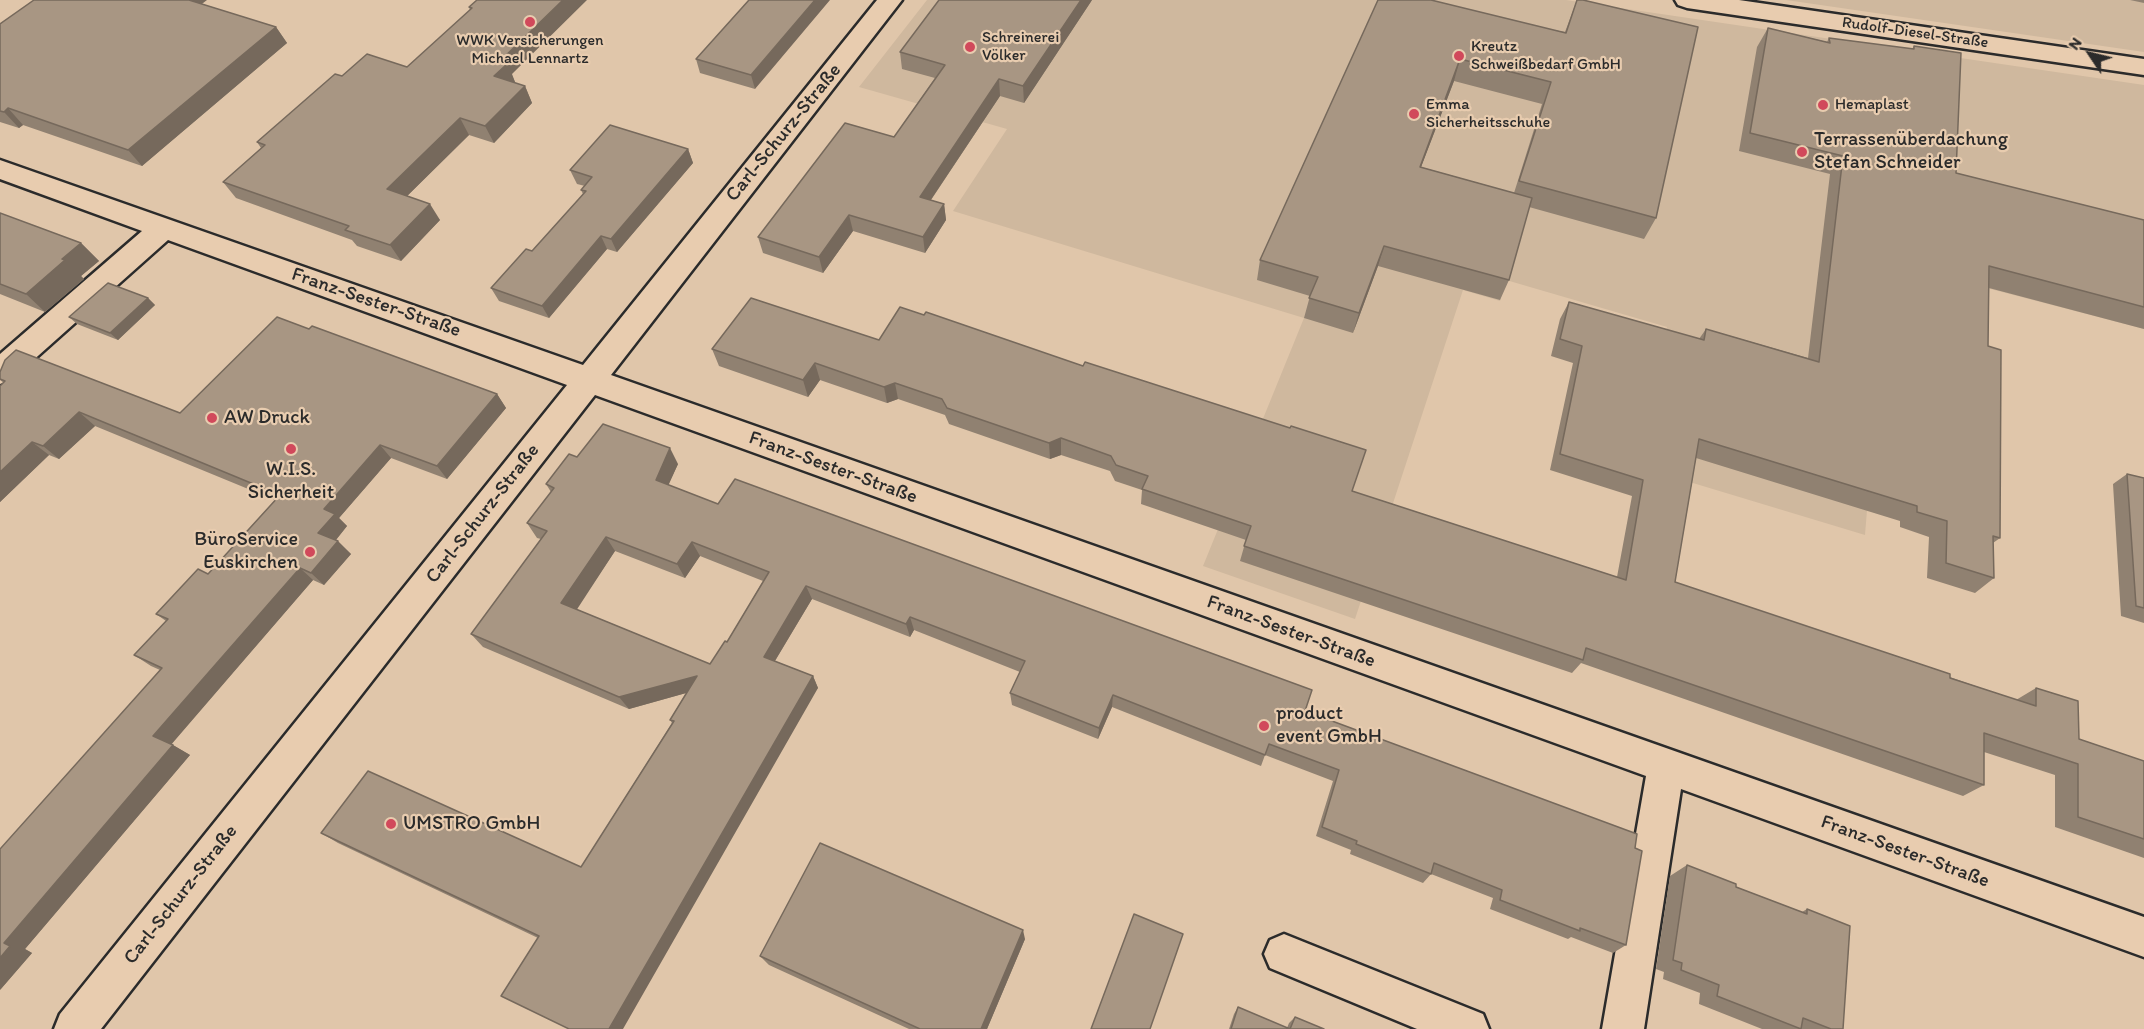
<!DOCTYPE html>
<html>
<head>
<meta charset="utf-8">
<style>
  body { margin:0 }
  #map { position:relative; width:2144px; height:1029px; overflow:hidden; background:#e0c6aa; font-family:Itim,sans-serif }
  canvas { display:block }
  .north { position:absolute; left:2060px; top:24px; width:60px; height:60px; -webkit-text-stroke:4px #e8ccaf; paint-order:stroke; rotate:305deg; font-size:16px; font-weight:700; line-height:24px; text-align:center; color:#2b2b2b }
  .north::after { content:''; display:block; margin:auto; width:21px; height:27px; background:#2b2b2b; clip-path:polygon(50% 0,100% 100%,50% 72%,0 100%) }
</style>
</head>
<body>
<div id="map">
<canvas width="2144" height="1029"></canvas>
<div class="north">N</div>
</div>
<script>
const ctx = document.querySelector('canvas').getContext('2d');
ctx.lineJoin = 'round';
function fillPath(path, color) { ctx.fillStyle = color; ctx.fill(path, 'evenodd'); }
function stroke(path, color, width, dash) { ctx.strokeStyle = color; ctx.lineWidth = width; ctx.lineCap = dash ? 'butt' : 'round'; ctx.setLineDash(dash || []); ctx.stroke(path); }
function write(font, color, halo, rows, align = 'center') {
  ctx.font = font + ' Itim,sans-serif'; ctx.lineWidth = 4.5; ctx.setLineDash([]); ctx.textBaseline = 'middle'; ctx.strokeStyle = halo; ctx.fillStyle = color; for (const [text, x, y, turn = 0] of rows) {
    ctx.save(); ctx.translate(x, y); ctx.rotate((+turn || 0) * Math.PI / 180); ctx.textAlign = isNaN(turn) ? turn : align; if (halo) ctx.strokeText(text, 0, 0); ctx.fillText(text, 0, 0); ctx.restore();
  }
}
const built = new Path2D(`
  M 927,0 L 1566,0 L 2144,85 L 2144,329 L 1887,262 L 1865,535 L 1683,480 L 1644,435 L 1667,327 L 1506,280 L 1500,301 L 1463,290 L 1355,619 L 1203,566 L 1304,318 L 953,211 L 1007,129 L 859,87 Z
  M 1786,0 L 2144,0 L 2144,52 Z`);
const minor = new Path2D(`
  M 877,0 L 902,0 L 611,375 L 2144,917 L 2144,957 L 1681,789 L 1644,1029 L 1602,1029 L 1646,776 L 595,395 L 101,1029 L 54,1029 L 60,1014 L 567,385 L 168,240 L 11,380 L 0,384 L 0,354 L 142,231 L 0,179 L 0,160 L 583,365 Z
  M 1675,0 L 1739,0 L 2144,59 L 2144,75 L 1687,8 L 1678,5 Z
  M 1284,934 L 1483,1014 L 1489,1029 L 1417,1029 L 1270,968 L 1264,954 L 1270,940 Z`);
const wall = new Path2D(`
  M 477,0 L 515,82 L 514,83 L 525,86 L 532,103 L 494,143 L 469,135 L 407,196 L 440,220 L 401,261 L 357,246 L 352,240 L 236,198 L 223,182 L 261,148 L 257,142 L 342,76 L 407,67 L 470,10 L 469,7 Z
  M 749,0 L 755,89 L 700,73 L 696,59 Z
  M 1092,0 L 1024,103 L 1000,96 L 931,200 L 944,204 L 946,220 L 925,253 L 853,231 L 823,273 L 763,253 L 758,237 L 894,137 L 935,78 L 902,69 L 900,52 Z
  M 1378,0 L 1565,32 L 1577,0 L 1656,218 L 1644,239 L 1529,207 L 1509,280 L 1500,300 L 1378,266 L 1353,333 L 1304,318 L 1310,296 L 1257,280 L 1260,260 ZM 1454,81 L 1542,104 L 1514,193 L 1421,167 Z
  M 2130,0 L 2144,0 L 2144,3 Z
  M 202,4 L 276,27 L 287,43 L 142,166 L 23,125 L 19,128 L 0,122 L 0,24 Z
  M 1768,28 L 1827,42 L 1829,38 L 1912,49 L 1914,46 L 1956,173 L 2144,220 L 2144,329 L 1989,288 L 1988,346 L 2000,538 L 1993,543 L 1994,578 L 1975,593 L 1927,578 L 1929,537 L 1900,527 L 1900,521 L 1696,458 L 1675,582 L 2016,700 L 2036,688 L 2079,739 L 2144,761 L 2144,858 L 2055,827 L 2055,775 L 1984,752 L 1984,785 L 1963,796 L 1581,663 L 1572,673 L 1240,561 L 1246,540 L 1141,504 L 1142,490 L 1115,481 L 1110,471 L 1061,455 L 1050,459 L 949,424 L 945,415 L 898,399 L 887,403 L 820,380 L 808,397 L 719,366 L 712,349 L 879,340 L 1352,491 L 1617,577 L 1632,496 L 1550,470 L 1573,363 L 1551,356 L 1560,319 L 1569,302 L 1699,339 L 1706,329 L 1808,358 L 1830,174 L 1739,151 L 1757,47 Z
  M 688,149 L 693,163 L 617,252 L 607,249 L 549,318 L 499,301 L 491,288 L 532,251 L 583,194 L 581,190 L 585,186 L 577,184 L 570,170 Z
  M 0,213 L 81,243 L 99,261 L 81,276 L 84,279 L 45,312 L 0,294 Z
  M 148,298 L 155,305 L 118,340 L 77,324 L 69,317 Z
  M 309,329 L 497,394 L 506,408 L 447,479 L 391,458 L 339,518 L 347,526 L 336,540 L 351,554 L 324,585 L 313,580 L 171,744 L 190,755 L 25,949 L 32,953 L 0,990 L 160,670 L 151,666 L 134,655 L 166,621 L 156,614 L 208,574 L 275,500 L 95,426 L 59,459 L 49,455 L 0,502 L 0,386 L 4,383 L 0,380 L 0,372 L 180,413 Z
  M 577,457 L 678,464 L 668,485 L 718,504 L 1305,711 L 1635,848 L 1626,945 L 1613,953 L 1571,937 L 1568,939 L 1490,909 L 1493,898 L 1431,874 L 1423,883 L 1350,854 L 1351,850 L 1316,836 L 1333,781 L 1265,755 L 1261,766 L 1112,707 L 1098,739 L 1012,705 L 1010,693 L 1020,672 L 914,630 L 910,637 L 812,599 L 775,661 L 813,676 L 818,688 L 538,938 L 338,843 L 321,833 L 581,867 L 672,723 L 670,720 L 686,693 L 629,709 L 483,647 L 471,634 L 541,539 L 537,538 L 527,523 L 551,492 L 546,484 ZM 615,551 L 685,578 L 700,556 L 763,581 L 727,642 L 710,664 L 576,609 Z
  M 2127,474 L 2144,478 L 2144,623 L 2121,616 L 2113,484 Z
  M 1687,865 L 1736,887 L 1802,912 L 1807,909 L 1843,1029 L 1762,1029 L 1699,1004 L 1700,993 L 1663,979 L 1664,972 L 1656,969 L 1670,876 Z
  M 1025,939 L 987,1029 L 909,1029 L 769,965 L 760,956 Z
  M 1238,1007 L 1287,1028 L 1289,1023 L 1295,1017 L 1324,1029 L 1229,1029 L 1234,1014 Z`);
const shadedWall = new Path2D(`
  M 181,0 L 207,0 L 190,13 Z
  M 563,0 L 587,0 L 512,74 L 515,82 L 503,93 L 494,76 L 499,62 Z
  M 815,0 L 830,0 L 755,89 L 751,75 Z
  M 1081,0 L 1092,0 L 1024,103 L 1023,86 Z
  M 276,27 L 287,43 L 142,166 L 128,150 Z
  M 1460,59 L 1454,81 L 1413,188 L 1420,167 Z
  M 999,79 L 1000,96 L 922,213 L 920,197 Z
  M 525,86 L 532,103 L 494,143 L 485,126 Z
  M 8,108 L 23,125 L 19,128 L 4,112 Z
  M 460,118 L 469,135 L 397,206 L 387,189 Z
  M 688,149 L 693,163 L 617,252 L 611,239 Z
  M 430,204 L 440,220 L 401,261 L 390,245 Z
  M 944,204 L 946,220 L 925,253 L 923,237 Z
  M 849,215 L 853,231 L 823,273 L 819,257 Z
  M 601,236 L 607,249 L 549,318 L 542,306 Z
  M 81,243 L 99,261 L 81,276 L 84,279 L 45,312 L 26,294 L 62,259 Z
  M 1384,246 L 1378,266 L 1353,333 L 1359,313 Z
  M 148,298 L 155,305 L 118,340 L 110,333 Z
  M 815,363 L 820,380 L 808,397 L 803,380 Z
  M 895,383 L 898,399 L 887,403 L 884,387 Z
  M 497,394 L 506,408 L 447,479 L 437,466 Z
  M 79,412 L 95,426 L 59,459 L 43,446 Z
  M 1061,438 L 1061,455 L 1050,459 L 1049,443 Z
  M 32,442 L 49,455 L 0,502 L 0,472 Z
  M 380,445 L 391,458 L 339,518 L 347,526 L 331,546 L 318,533 L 324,509 Z
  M 670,448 L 678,464 L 664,495 L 656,480 Z
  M 606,537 L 615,551 L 572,617 L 561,603 Z
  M 338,541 L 351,554 L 324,585 L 311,573 Z
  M 692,542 L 700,556 L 685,578 L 677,564 Z
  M 300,568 L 313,580 L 170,746 L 153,736 Z
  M 806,586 L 812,599 L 770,669 L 764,657 Z
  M 910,617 L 914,630 L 910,637 L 906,624 Z
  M 697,676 L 704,688 L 629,709 L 619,697 Z
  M 813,676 L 818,688 L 623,1029 L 609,1029 Z
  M 1113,695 L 1112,707 L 1098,739 L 1099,728 Z
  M 173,745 L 190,755 L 25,949 L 32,953 L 0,990 L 0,958 L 4,943 Z
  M 1023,930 L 1025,939 L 987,1029 L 981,1029 Z`);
const building = new Path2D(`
  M 34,0 L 189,0 L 276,27 L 128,150 L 8,108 L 4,112 L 0,111 L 0,24 Z
  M 477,0 L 563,0 L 499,62 L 507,64 L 494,76 L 525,86 L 485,126 L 460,118 L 387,189 L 430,204 L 390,245 L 345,230 L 349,226 L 223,182 L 265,145 L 257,142 L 335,74 L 342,76 L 367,54 L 407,67 L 472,8 L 469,7 Z
  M 749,0 L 815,0 L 751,75 L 696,59 Z
  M 939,0 L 1081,0 L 1023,86 L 999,79 L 920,197 L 944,204 L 923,237 L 849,215 L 819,257 L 758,237 L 845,123 L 894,137 L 945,65 L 900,52 Z
  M 1378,0 L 1431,0 L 1566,33 L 1577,0 L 1583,0 L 1698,27 L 1656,218 L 1519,181 L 1551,82 L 1460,59 L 1420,167 L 1532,198 L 1509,280 L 1384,246 L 1359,313 L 1309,298 L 1318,277 L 1260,260 Z
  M 1768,28 L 1830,43 L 1829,38 L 1914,49 L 1914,46 L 1961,53 L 1956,173 L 2144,220 L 2144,307 L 1989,266 L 1988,346 L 2001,350 L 2000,538 L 1993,536 L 1994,578 L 1946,563 L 1947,521 L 1917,512 L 1917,506 L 1699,439 L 1675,582 L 1950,674 L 1950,678 L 2036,706 L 2036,688 L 2078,701 L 2079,739 L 2144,761 L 2144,839 L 2078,817 L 2078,764 L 1984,733 L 1984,785 L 1586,648 L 1583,660 L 1244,546 L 1251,526 L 1142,489 L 1148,476 L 1116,465 L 1111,456 L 1061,438 L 1049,443 L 947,408 L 942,399 L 895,383 L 884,387 L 815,363 L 803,380 L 712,349 L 751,298 L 879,340 L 900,307 L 924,315 L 926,312 L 1083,366 L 1085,362 L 1290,428 L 1291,426 L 1366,450 L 1352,491 L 1626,580 L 1643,480 L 1560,454 L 1582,346 L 1560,339 L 1569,302 L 1704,340 L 1706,329 L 1819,362 L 1843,156 L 1750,133 Z
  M 610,125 L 688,149 L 611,239 L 601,236 L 542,306 L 491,288 L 526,249 L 532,251 L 586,191 L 581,190 L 592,177 L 570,170 Z
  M 0,213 L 81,243 L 62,259 L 65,260 L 26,294 L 0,284 Z
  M 108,283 L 148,298 L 110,333 L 69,317 Z
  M 277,317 L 309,329 L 312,326 L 497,394 L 437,466 L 380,445 L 324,509 L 335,514 L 318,533 L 338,541 L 311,573 L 300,568 L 153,736 L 173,745 L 4,943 L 10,946 L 0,958 L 0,849 L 162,668 L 134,655 L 168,619 L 156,614 L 198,569 L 208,574 L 280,495 L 79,412 L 43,446 L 32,442 L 0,472 L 0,386 L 5,381 L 0,379 L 0,372 L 5,360 L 16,350 L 180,413 Z
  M 603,424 L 670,448 L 656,480 L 718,504 L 735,479 L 1312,690 L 1305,711 L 1637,834 L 1635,848 L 1642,851 L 1626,945 L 1580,928 L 1580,931 L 1500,900 L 1502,890 L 1434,863 L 1431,874 L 1356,844 L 1357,841 L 1322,827 L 1339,770 L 1269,744 L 1265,755 L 1113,695 L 1099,728 L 1010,693 L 1025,661 L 910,617 L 906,624 L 806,586 L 764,657 L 813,676 L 609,1029 L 569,1029 L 501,996 L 539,936 L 321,833 L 368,771 L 581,867 L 674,721 L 670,720 L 697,676 L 619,697 L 471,634 L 547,531 L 527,523 L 554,488 L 546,484 L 569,454 L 577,457 ZM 606,537 L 677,564 L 692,542 L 769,572 L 727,642 L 725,641 L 710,664 L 561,603 Z
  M 2127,474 L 2144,478 L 2144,608 L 2136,606 Z
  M 820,843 L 1023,930 L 981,1029 L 920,1029 L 760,956 Z
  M 1687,865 L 1736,884 L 1736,887 L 1807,914 L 1807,909 L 1850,926 L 1843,1029 L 1831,1029 L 1803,1018 L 1801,1029 L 1717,996 L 1719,985 L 1681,970 L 1682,963 L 1673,960 Z
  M 1134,914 L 1183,934 L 1150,1029 L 1091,1029 Z
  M 1238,1007 L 1290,1029 L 1231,1029 Z
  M 1295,1017 L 1324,1029 L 1290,1029 Z`);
const markers = [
  [530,22,6,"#d1495b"],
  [970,47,6,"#d1495b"],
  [1459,56,6,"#d1495b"],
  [1823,105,6,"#d1495b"],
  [1414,114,6,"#d1495b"],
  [1802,152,6,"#d1495b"],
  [212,418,6,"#d1495b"],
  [291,449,6,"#d1495b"],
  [310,552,6,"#d1495b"],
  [1264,726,6,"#d1495b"],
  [391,824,6,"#d1495b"]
];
const farStreetnames = [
  ["Rudolf-Diesel-Straße",1915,33,8]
];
const farPoinames = [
  ["Schreinerei",982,38],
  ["Völker",982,56],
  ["WWK Versicherungen",530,41,"center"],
  ["Michael Lennartz",530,59,"center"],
  ["Kreutz",1471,47],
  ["Schweißbedarf GmbH",1471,65],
  ["Emma",1426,105],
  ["Sicherheitsschuhe",1426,123],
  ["Hemaplast",1835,105]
];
const streetNames = [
  ["Carl-Schurz-Straße",784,133,-51],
  ["Franz-Sester-Straße",376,303,19],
  ["Franz-Sester-Straße",833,468,20],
  ["Carl-Schurz-Straße",483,514,-52],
  ["Franz-Sester-Straße",1291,632,20],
  ["Franz-Sester-Straße",1905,852,20],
  ["Carl-Schurz-Straße",181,895,-52]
];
const poiNames = [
  ["Terrassenüberdachung",1814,140],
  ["Stefan Schneider",1814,163],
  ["AW Druck",224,418],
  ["W.I.S.",291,470,"center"],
  ["Sicherheit",291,493,"center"],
  ["BüroService",298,540,"right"],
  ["Euskirchen",298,563,"right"],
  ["product",1276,714],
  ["event GmbH",1276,737],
  ["UMSTRO GmbH",403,824]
];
fillPath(built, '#cfb89e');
stroke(minor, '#2b2b2b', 5);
fillPath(minor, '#e8ccaf');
fillPath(wall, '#908171');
fillPath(shadedWall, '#76695c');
fillPath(building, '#a89683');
stroke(building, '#76695c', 1.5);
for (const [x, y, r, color] of markers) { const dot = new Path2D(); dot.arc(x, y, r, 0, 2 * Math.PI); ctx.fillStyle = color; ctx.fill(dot); stroke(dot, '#e8ccaf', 2); }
write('16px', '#2b2b2b', '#e8ccaf', farStreetnames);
write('16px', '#2b2b2b', '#e8ccaf', farPoinames, 'left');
write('20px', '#2b2b2b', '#e8ccaf', streetNames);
write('20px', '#2b2b2b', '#e8ccaf', poiNames, 'left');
</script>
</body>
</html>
